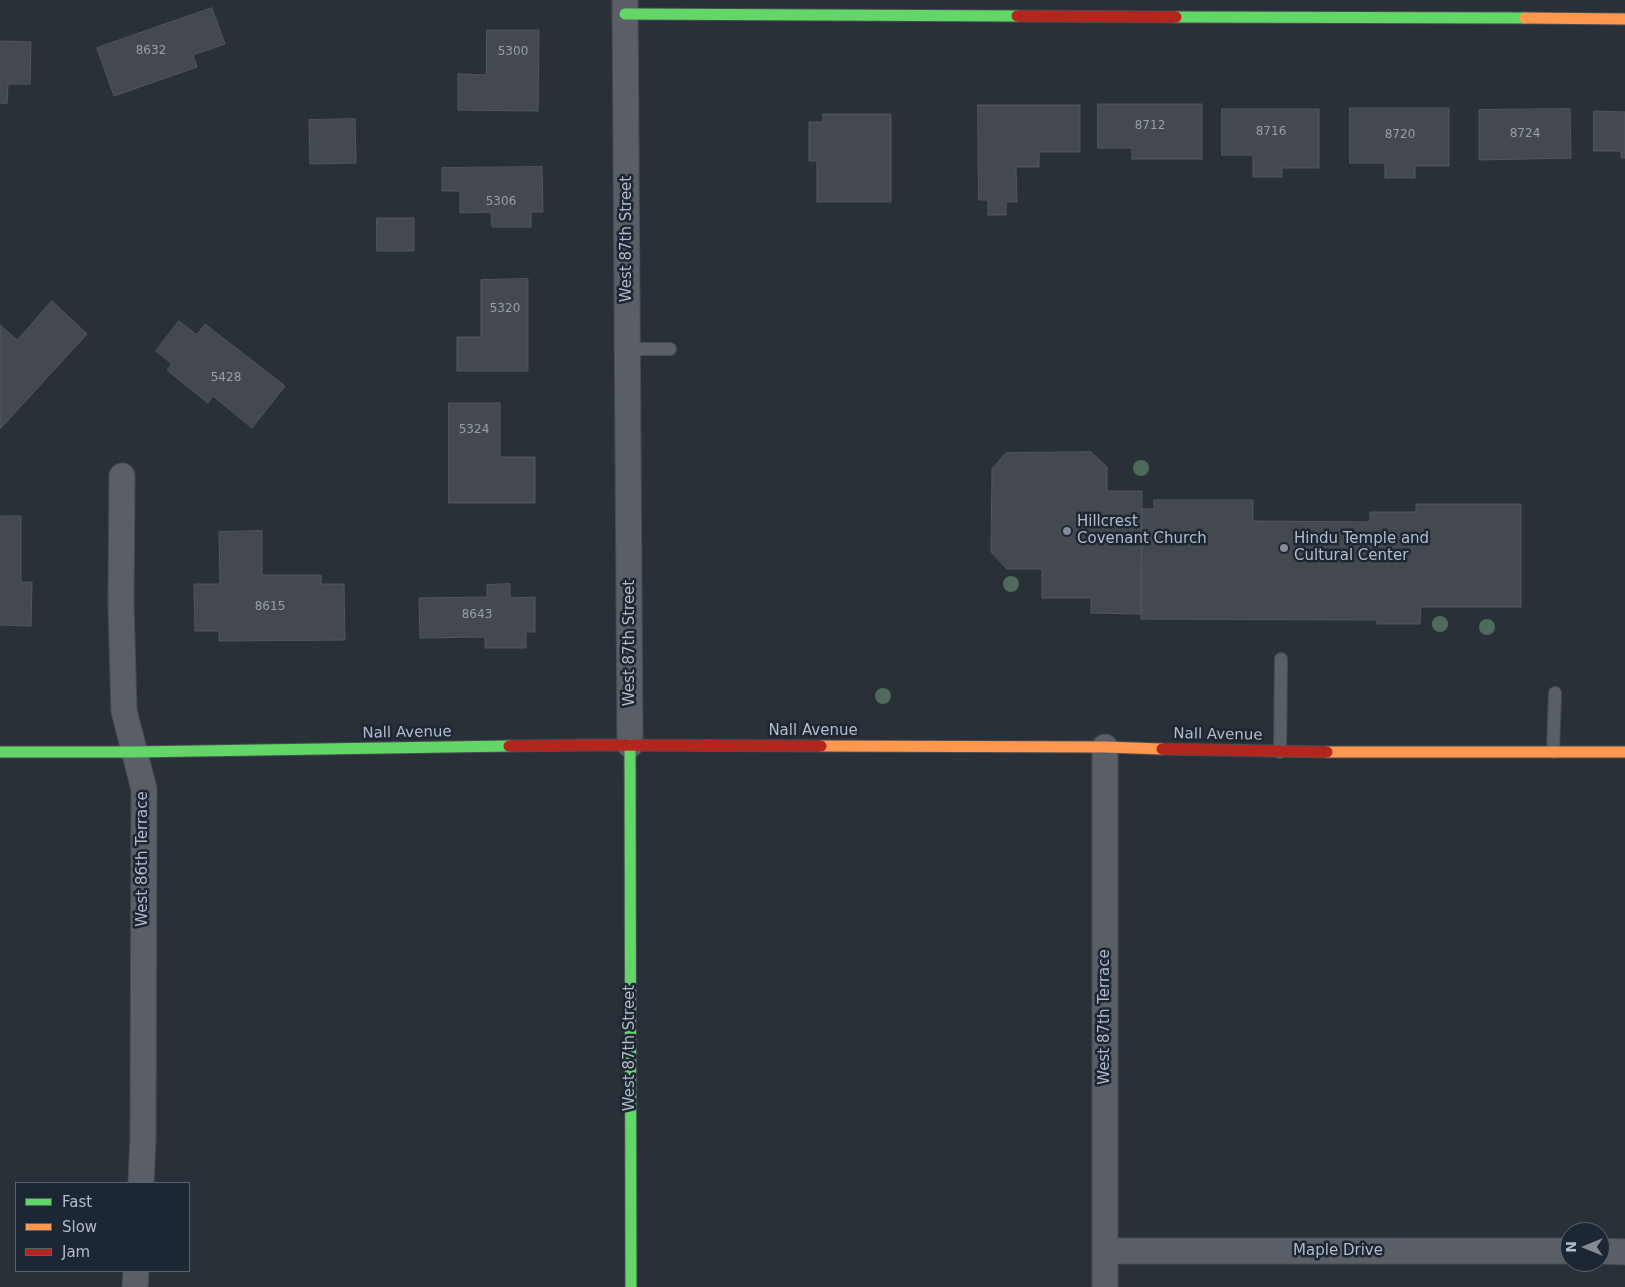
<!DOCTYPE html>
<html>
<head>
<meta charset="utf-8">
<style>
  body { margin:0 }
  #map { position:relative; width:1625px; height:1287px; overflow:hidden; background:#2a3038; font-family:"DejaVu Sans",sans-serif }
  canvas { display:block }
  .legend { position:absolute; left:15px; top:1182px; width:175px; height:90px; box-sizing:border-box; background:#1d2633; border:1px solid #59626f; margin:0; padding:6px 9px; list-style:none; font-size:15px; color:#b4bcc9 }
  .legend li { display:flex; align-items:center; gap:10px; height:25px }
  .legend b { width:25px; border:1px solid #59626f }
  .north { position:absolute; left:1560px; top:1222px; width:50px; height:50px; box-sizing:border-box; background:#1d2633; border:1px solid #59626f; border-radius:50%; rotate:270deg; font-size:14px; font-weight:700; line-height:20px; text-align:center; color:#b4bcc9 }
  .north::after { content:''; display:block; margin:auto; width:18px; height:22px; background:#848b96; clip-path:polygon(50% 0,100% 100%,50% 72%,0 100%) }
</style>
</head>
<body>
<div id="map">
<canvas width="1625" height="1287"></canvas>
<ul class="legend">
<li><b style="height:6px;background:#63d668"></b>Fast</li>
<li><b style="height:6px;background:#ff974d"></b>Slow</li>
<li><b style="height:6px;background:#b3261e"></b>Jam</li>
</ul>
<div class="north">N</div>
</div>
<script>
const ctx = document.querySelector('canvas').getContext('2d');
ctx.lineJoin = 'round';
function fillPath(path, color) { ctx.fillStyle = color; ctx.fill(path, 'evenodd'); }
function stroke(path, color, width, dash) { ctx.strokeStyle = color; ctx.lineWidth = width; ctx.lineCap = dash ? 'butt' : 'round'; ctx.setLineDash(dash || []); ctx.stroke(path); }
function write(font, color, halo, rows, align = 'center') {
  ctx.font = font + ' "DejaVu Sans",sans-serif'; ctx.lineWidth = 5; ctx.setLineDash([]); ctx.textBaseline = 'middle'; ctx.strokeStyle = halo; ctx.fillStyle = color; for (const [text, x, y, turn = 0] of rows) {
    ctx.save(); ctx.translate(x, y); ctx.rotate((+turn || 0) * Math.PI / 180); ctx.textAlign = isNaN(turn) ? turn : align; if (halo) ctx.strokeText(text, 0, 0); ctx.fillText(text, 0, 0); ctx.restore();
  }
}
const building = new Path2D(`
  M 212,8 L 225,44 L 193,55 L 197,67 L 114,96 L 97,48 Z
  M 487,30 L 539,30 L 538,111 L 458,110 L 458,74 L 486,75 Z
  M 0,41 L 31,42 L 30,84 L 8,84 L 7,104 L 0,103 Z
  M 1098,104 L 1202,104 L 1202,159 L 1132,159 L 1132,148 L 1098,148 Z
  M 978,105 L 1080,105 L 1080,152 L 1039,152 L 1039,167 L 1016,167 L 1017,202 L 1006,202 L 1006,215 L 988,215 L 988,200 L 979,200 Z
  M 1350,108 L 1449,108 L 1449,166 L 1415,166 L 1415,178 L 1385,178 L 1385,163 L 1350,163 Z
  M 1222,109 L 1319,109 L 1319,168 L 1282,168 L 1282,177 L 1253,177 L 1253,155 L 1222,155 Z
  M 1570,109 L 1571,158 L 1479,160 L 1479,110 Z
  M 1594,111 L 1625,112 L 1625,158 L 1621,158 L 1621,151 L 1594,151 Z
  M 823,114 L 891,114 L 891,202 L 817,202 L 817,161 L 809,161 L 809,122 L 823,122 Z
  M 355,119 L 356,163 L 310,164 L 309,120 Z
  M 542,167 L 543,212 L 531,212 L 531,227 L 492,227 L 491,212 L 460,213 L 460,191 L 442,191 L 442,168 Z
  M 377,218 L 414,218 L 414,251 L 377,251 Z
  M 528,279 L 528,371 L 457,371 L 457,337 L 481,337 L 481,280 Z
  M 52,301 L 87,334 L 0,429 L 0,325 L 17,340 Z
  M 179,321 L 197,335 L 205,324 L 285,386 L 252,428 L 213,396 L 208,403 L 167,370 L 172,364 L 156,351 Z
  M 449,403 L 500,403 L 500,457 L 535,457 L 535,503 L 449,503 Z
  M 1091,452 L 1107,467 L 1107,491 L 1142,491 L 1141,614 L 1091,613 L 1091,598 L 1042,598 L 1042,569 L 1007,569 L 991,552 L 992,469 L 1006,453 Z
  M 1154,500 L 1253,500 L 1253,521 L 1370,522 L 1370,512 L 1416,512 L 1416,504 L 1521,504 L 1521,607 L 1421,607 L 1420,624 L 1377,624 L 1377,620 L 1141,619 L 1142,509 L 1154,509 Z
  M 0,516 L 21,516 L 21,582 L 32,582 L 31,626 L 0,625 Z
  M 262,531 L 262,575 L 321,575 L 321,584 L 344,584 L 345,640 L 219,641 L 219,631 L 195,631 L 194,584 L 220,584 L 219,532 Z
  M 510,584 L 510,598 L 535,597 L 535,632 L 526,632 L 526,648 L 485,648 L 485,637 L 420,638 L 419,598 L 487,597 L 487,585 Z`);
const lane = new Path2D(`
  M 627,349 L 670,349
  M 1280,752 L 1281,659
  M 1553,752 L 1555,693`);
const street = new Path2D(`
  M 625,0 L 630,745
  M 122,476 L 121,605 L 124,711 L 144,789 L 143,1139 L 141,1183
  M 1105,747 L 1105,1287
  M 1105,1251 L 1570,1251
  M 1600,1251 L 1625,1252
  M 135,1287 L 136,1271`);
const fast = new Path2D(`
  M 625,14 L 1017,16
  M 1176,17 L 1525,18
  M 630,745 L 631,1287
  M 0,752 L 134,752 L 509,746`);
const slow = new Path2D(`
  M 1525,18 L 1625,19
  M 821,746 L 1105,747 L 1162,749
  M 1327,752 L 1625,752`);
const jam = new Path2D(`
  M 1017,16 L 1176,17
  M 509,746 L 596,745 L 821,746
  M 1162,749 L 1327,752`);
const trees = [
  [1141,468],
  [1011,584],
  [1440,624],
  [1487,627],
  [883,696]
];
const markers = [
  [1067,531,5,"#848b96"],
  [1284,548,5,"#848b96"]
];
const numberNames = [
  ["8632",151,51],
  ["5300",513,52],
  ["8712",1150,126],
  ["8716",1271,132],
  ["8724",1525,134],
  ["8720",1400,135],
  ["5306",501,202],
  ["5320",505,309],
  ["5428",226,378],
  ["5324",474,430],
  ["8615",270,607],
  ["8643",477,615]
];
const streetNames = [
  ["West 87th Street",627,239,-90],
  ["West 87th Street",630,643,-90],
  ["Nall Avenue",813,731],
  ["Nall Avenue",407,733,-1],
  ["Nall Avenue",1218,735,1],
  ["West 86th Terrace",143,859,-90],
  ["West 87th Terrace",1105,1017,-90],
  ["West 87th Street",630,1048,-90],
  ["Maple Drive",1338,1251]
];
const poiNames = [
  ["Hillcrest",1077,522],
  ["Covenant Church",1077,539],
  ["Hindu Temple and",1294,539],
  ["Cultural Center",1294,556]
];
fillPath(building, '#444950');
stroke(building, '#52575f', 1);
stroke(lane, '#484c53', 14);
stroke(street, '#484c53', 27);
stroke(fast, '#484c53', 13);
stroke(slow, '#484c53', 13);
stroke(jam, '#484c53', 13);
stroke(lane, '#5a5e66', 12);
stroke(street, '#5a5e66', 25);
stroke(fast, '#63d668', 11);
stroke(slow, '#ff974d', 11);
stroke(jam, '#b3261e', 11);
ctx.fillStyle = '#4e6a5a';
for (const [x, y] of trees) { ctx.beginPath(); ctx.arc(x, y, 8, 0, 2 * Math.PI); ctx.fill(); }
for (const [x, y, r, color] of markers) { const dot = new Path2D(); dot.arc(x, y, r, 0, 2 * Math.PI); ctx.fillStyle = color; ctx.fill(dot); stroke(dot, '#1d2633', 2); }
write('12px', '#989fab', null, numberNames);
write('15px', '#b4bcc9', '#1d2633', streetNames);
write('15px', '#b4bcc9', '#1d2633', poiNames, 'left');
</script>
</body>
</html>
